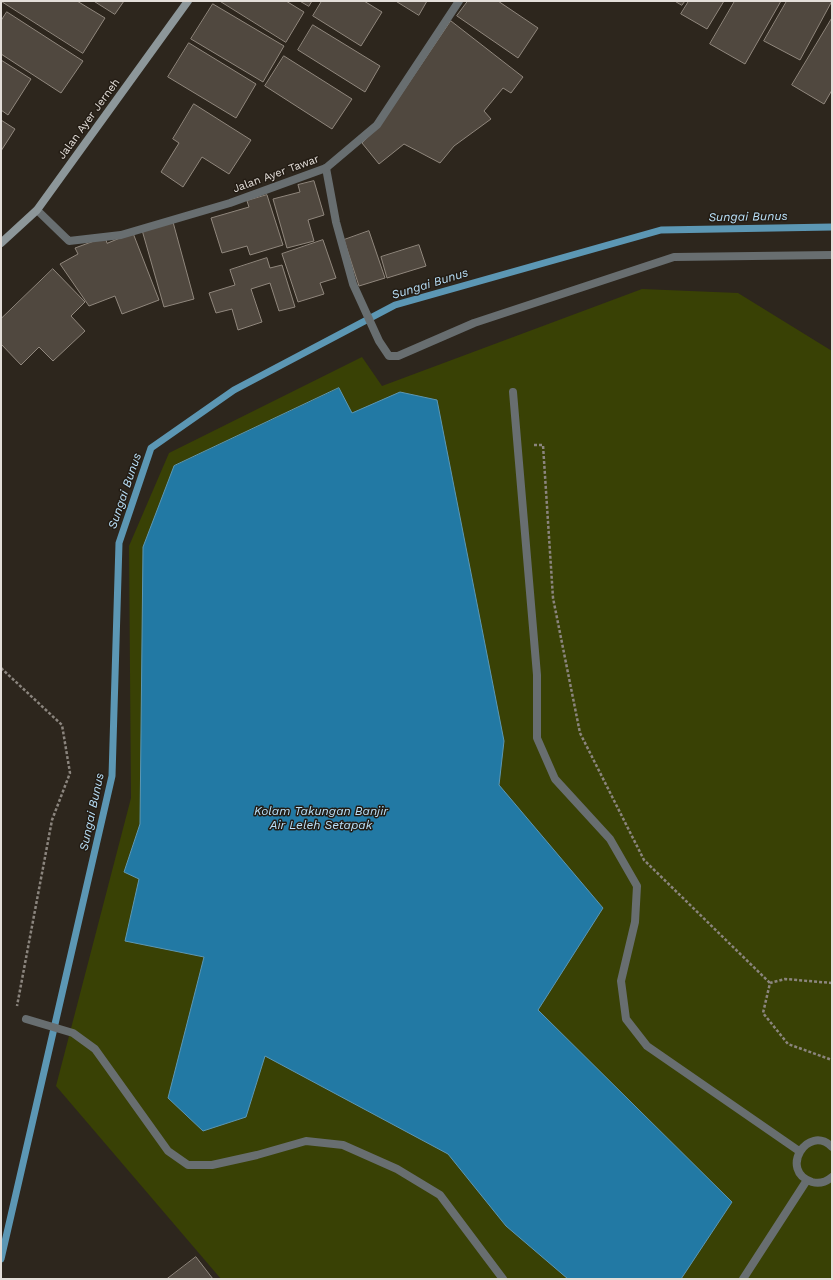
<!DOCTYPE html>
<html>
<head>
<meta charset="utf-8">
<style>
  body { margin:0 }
  #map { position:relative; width:833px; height:1280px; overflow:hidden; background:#2d261d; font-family:"Work Sans",sans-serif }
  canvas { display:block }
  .frame { position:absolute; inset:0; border:2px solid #e3ded9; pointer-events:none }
</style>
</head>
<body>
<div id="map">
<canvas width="833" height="1280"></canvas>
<div class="frame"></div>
</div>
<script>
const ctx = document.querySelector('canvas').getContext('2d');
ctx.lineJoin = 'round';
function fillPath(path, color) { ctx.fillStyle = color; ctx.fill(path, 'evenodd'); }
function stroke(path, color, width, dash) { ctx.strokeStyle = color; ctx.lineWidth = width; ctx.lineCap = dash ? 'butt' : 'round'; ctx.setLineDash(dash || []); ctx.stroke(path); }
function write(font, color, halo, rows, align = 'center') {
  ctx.font = font + ' "Work Sans",sans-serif'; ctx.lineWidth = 3; ctx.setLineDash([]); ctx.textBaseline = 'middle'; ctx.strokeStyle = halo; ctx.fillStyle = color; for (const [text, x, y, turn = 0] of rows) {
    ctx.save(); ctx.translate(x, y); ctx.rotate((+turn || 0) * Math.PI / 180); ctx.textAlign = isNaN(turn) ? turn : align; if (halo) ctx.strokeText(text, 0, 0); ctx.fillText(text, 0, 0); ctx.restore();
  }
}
const green = new Path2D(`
  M 642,289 L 738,293 L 832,351 L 832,1279 L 221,1279 L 56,1086 L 131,798 L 129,546 L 169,453 L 362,357 L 382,386 Z`);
const water = new Path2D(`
  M 339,388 L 352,413 L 400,392 L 437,400 L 504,741 L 499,785 L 603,908 L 538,1010 L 732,1202 L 681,1279 L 568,1279 L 506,1226 L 448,1154 L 265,1056 L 246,1117 L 203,1131 L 168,1098 L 204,957 L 125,941 L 139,879 L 124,872 L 140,824 L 143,547 L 174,466 Z`);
const stream = new Path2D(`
  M 1,1259 L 112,776 L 119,543 L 151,448 L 234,390 L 395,305 L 661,230 L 832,227`);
const building = new Path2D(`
  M 1,1 L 77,1 L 105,18 L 83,53 Z
  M 94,1 L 124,1 L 115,14 Z
  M 220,1 L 286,1 L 304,12 L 286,42 Z
  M 300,1 L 312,1 L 309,6 Z
  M 322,1 L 364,1 L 382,12 L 361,46 L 313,16 Z
  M 396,1 L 427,1 L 419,15 Z
  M 468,1 L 498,1 L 538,28 L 518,58 L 457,16 Z
  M 675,1 L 685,1 L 682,5 Z
  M 689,1 L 724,1 L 707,29 L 681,14 Z
  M 735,1 L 781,1 L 745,64 L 710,44 Z
  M 787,1 L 832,1 L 800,60 L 764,41 Z
  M 213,4 L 284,46 L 263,82 L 191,39 Z
  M 7,12 L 83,61 L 61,93 L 1,54 L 1,21 Z
  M 832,18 L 832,90 L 824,104 L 792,85 Z
  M 451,21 L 523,77 L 511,93 L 503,88 L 484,111 L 491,119 L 454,146 L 440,163 L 404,144 L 379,164 L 362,143 L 381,124 Z
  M 313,25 L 380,66 L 365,92 L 298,50 Z
  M 189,43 L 256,84 L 236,118 L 168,77 Z
  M 284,56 L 352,99 L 332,129 L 265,86 Z
  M 1,60 L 31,79 L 8,115 L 1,110 Z
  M 194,104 L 251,140 L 229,174 L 202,157 L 183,187 L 161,172 L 179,143 L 173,139 Z
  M 1,120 L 15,129 L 1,151 Z
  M 314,181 L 324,215 L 308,220 L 314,241 L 287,248 L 273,199 L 300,192 L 298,185 Z
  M 267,195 L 283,245 L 250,255 L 247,246 L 222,253 L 211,218 L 249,207 L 247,201 Z
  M 173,222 L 194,299 L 164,307 L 142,230 Z
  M 369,231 L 385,278 L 359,286 L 344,240 Z
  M 133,233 L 159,300 L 122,314 L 115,296 L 89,306 L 60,264 L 78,254 L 75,248 L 105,237 L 107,243 Z
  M 323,240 L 336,278 L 320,283 L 324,294 L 298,302 L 282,254 Z
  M 419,245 L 426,266 L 387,278 L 381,257 Z
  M 267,258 L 270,268 L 282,265 L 295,307 L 279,311 L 270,283 L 251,289 L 262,322 L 238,330 L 232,309 L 216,313 L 209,293 L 235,285 L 230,270 Z
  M 53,269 L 85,302 L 71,316 L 85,331 L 53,361 L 39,347 L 21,365 L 1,344 L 1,319 Z
  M 196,1257 L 213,1279 L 167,1279 Z`);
const path = new Path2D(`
  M 534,445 L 543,445 L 553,598 L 580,733 L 644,860 L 770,983
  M 1,668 L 62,725 L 70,773 L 52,820 L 17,1006
  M 832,983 L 785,979 L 770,983 L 763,1013 L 788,1044 L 832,1060`);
const service = new Path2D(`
  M 326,168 L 336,222 L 353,284 L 379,341 L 389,356 L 398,356 L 474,323 L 674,257 L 832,255
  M 513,392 L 537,675 L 537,738 L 555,779 L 610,839 L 637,886 L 635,922 L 621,981 L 626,1019 L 647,1046 L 799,1151
  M 26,1019 L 73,1033 L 95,1049 L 168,1151 L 188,1165 L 212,1165 L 257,1155 L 306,1141 L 343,1145 L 397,1169 L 440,1195 L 503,1279
  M 832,1147 C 808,1123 778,1171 812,1182 C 819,1184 826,1182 832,1177
  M 743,1279 L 807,1180`);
const minor = new Path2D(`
  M 37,210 L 69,241 L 121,235 L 230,203 L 326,168 L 377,125 L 459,1`);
const secondary = new Path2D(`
  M 1,243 L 37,210 L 188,1`);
const streetNames = [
  ["Jalan Ayer Jerneh",89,119,-54],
  ["Jalan Ayer Tawar",276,174,-20]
];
const waterNames = [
  ["Sungai Bunus",748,217,-1],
  ["Sungai Bunus",430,284,-17],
  ["Sungai Bunus",125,491,-71],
  ["Kolam Takungan Banjir",321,811],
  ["Air Leleh Setapak",321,825],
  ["Sungai Bunus",92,812,-78]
];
fillPath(green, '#394105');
fillPath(water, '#2279a4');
stroke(water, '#5c97b4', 1);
stroke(stream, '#5c97b4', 7);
fillPath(building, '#50483f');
stroke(building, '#90877d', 1);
stroke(path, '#8b857e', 2.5, [3, 2]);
stroke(service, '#686e70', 8);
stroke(minor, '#686e70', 8);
stroke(secondary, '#8d979a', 8);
write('11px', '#e3ded9', '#231c14', streetNames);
write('italic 12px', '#b9e0f9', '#231c14', waterNames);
</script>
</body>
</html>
